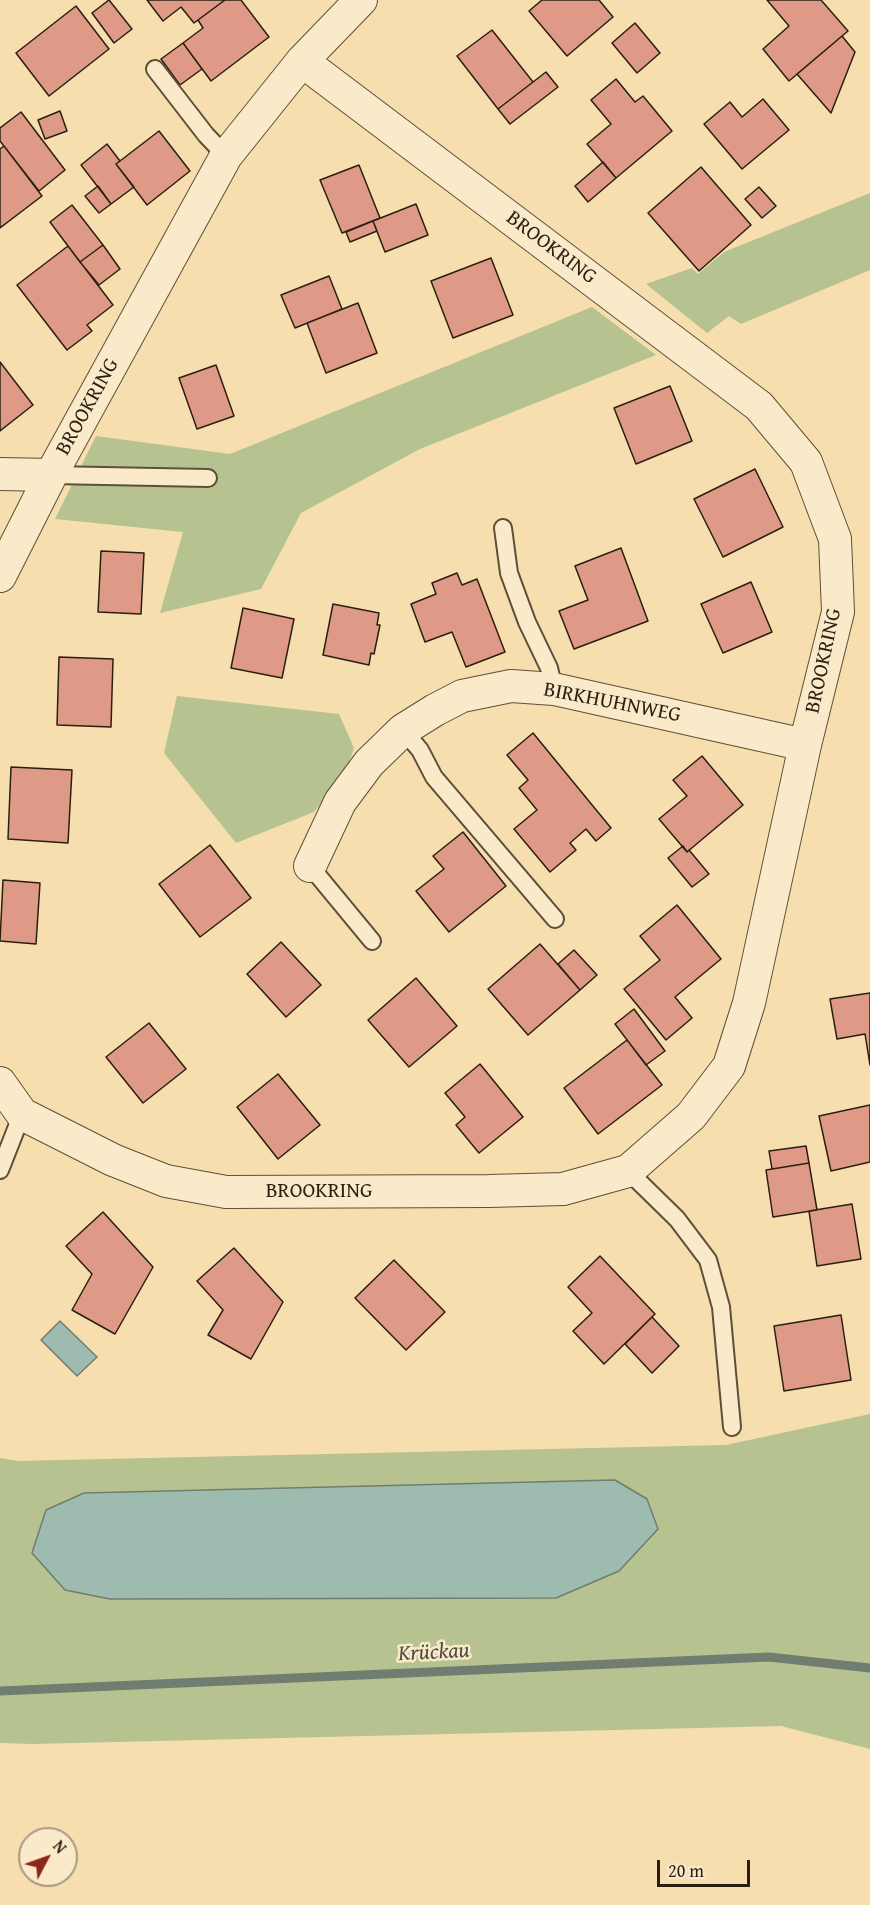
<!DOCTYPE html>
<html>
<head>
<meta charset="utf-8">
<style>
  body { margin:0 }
  #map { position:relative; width:870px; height:1905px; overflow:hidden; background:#f7deae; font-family:"Gentium Book Plus",serif }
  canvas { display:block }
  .north { position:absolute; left:18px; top:1827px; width:60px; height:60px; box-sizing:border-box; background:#faeaca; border:2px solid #a79980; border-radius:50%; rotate:49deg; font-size:16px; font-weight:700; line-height:24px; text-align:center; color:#2a1f11 }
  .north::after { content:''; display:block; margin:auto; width:21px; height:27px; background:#8f2418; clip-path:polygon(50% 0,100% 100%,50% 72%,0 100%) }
  .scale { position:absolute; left:657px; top:1860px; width:93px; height:27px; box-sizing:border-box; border:3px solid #2a1f11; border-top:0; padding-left:8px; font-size:18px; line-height:21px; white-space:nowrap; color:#2a1f11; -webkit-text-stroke:4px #faeaca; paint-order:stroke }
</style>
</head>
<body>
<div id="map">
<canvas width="870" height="1905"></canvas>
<div class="north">N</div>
<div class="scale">20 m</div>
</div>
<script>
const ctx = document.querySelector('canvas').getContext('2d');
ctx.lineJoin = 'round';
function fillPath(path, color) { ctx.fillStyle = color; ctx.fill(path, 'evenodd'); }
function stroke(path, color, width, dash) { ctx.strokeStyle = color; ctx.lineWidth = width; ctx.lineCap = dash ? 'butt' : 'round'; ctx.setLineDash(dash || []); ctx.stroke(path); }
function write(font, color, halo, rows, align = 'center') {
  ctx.font = font + ' "Gentium Book Plus",serif'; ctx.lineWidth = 5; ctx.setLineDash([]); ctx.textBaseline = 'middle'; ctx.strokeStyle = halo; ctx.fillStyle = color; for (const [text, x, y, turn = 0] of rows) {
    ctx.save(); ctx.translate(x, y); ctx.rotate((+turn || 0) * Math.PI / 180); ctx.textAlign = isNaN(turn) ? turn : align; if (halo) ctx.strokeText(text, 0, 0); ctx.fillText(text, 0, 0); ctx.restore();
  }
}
const green = new Path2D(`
  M 870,193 L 870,270 L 741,324 L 729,316 L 707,333 L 646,284 L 692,268 L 698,274 L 724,252 Z
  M 592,307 L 656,355 L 420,449 L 301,513 L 261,589 L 160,613 L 183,532 L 55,519 L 96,436 L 230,454 Z
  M 177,696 L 339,714 L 354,748 L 345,773 L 314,812 L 236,843 L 164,753 Z
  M 870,1414 L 870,1749 L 781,1726 L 33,1744 L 0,1743 L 0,1458 L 17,1461 L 726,1445 Z`);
const water = new Path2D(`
  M 60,1321 L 97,1357 L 77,1376 L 41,1340 Z
  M 615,1480 L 647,1499 L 658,1529 L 619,1571 L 556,1598 L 110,1599 L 65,1590 L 32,1553 L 46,1510 L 84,1493 Z`);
const stream = new Path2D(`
  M 0,1691 L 769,1657 L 870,1668`);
const building = new Path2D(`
  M 109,0 L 132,29 L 114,43 L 92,13 Z
  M 147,0 L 225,0 L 194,23 L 181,7 L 163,21 Z
  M 225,0 L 241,0 L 269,37 L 211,81 L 183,43 L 203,28 L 198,20 Z
  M 542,0 L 599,0 L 613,17 L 567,56 L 529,11 Z
  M 767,0 L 821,0 L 848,31 L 789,81 L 763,49 L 789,26 Z
  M 76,6 L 109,49 L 49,96 L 16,53 Z
  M 635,23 L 660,53 L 637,73 L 612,43 Z
  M 492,30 L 533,82 L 498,109 L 457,56 Z
  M 842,36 L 855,52 L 831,113 L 797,74 Z
  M 183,43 L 202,69 L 180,85 L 161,59 Z
  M 546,72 L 558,87 L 510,124 L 498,109 Z
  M 616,79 L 635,102 L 643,96 L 672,131 L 616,178 L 587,144 L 611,124 L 591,100 Z
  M 763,99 L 789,130 L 742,169 L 704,124 L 730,102 L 742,117 Z
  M 60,111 L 67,131 L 45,139 L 38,120 Z
  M 21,112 L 65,170 L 39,191 L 0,141 L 0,128 Z
  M 159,131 L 190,171 L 147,205 L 116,164 Z
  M 107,144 L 120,161 L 116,164 L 134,187 L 111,204 L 81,165 Z
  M 4,146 L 42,196 L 0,228 L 0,149 Z
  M 603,162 L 616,178 L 588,202 L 575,186 Z
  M 359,165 L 380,218 L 342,233 L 320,180 Z
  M 701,167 L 751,225 L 699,271 L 648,213 Z
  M 98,186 L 111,204 L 99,213 L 85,196 Z
  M 759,187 L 776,206 L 762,218 L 745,199 Z
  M 416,204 L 428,235 L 385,252 L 373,221 Z
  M 72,205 L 103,245 L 80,262 L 50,222 Z
  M 373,221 L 377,231 L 350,242 L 346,232 Z
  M 103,245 L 120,269 L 99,285 L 80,262 Z
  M 68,246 L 113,305 L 87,325 L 92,331 L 67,350 L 17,285 Z
  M 491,258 L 513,315 L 453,338 L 431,281 Z
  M 329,276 L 342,309 L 295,328 L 281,295 Z
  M 358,303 L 377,353 L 326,373 L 307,323 Z
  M 0,362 L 33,405 L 0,431 Z
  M 216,365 L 234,416 L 197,429 L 179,378 Z
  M 670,386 L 692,441 L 636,464 L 614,408 Z
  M 755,469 L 783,527 L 723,557 L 694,499 Z
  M 621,548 L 648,621 L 574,649 L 559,611 L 588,600 L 575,566 Z
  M 101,551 L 144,553 L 141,614 L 98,612 Z
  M 457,573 L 462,585 L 477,579 L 505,652 L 466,667 L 452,632 L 425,642 L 411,604 L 436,594 L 432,583 Z
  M 751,582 L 772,632 L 723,653 L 701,604 Z
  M 333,604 L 379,613 L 377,625 L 380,625 L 374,654 L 371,653 L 369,665 L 323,655 Z
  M 243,608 L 294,619 L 282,678 L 231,668 Z
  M 59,657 L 113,659 L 111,727 L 57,725 Z
  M 533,733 L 611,828 L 596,841 L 586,829 L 570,843 L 576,850 L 550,872 L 514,829 L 537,810 L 519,788 L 528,780 L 507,755 Z
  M 702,756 L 743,805 L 687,852 L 659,819 L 687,796 L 673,780 Z
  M 11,767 L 72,770 L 68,843 L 8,839 Z
  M 463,832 L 506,886 L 449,932 L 416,891 L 444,869 L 433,856 Z
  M 210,845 L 251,898 L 200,937 L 159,884 Z
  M 683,846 L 687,852 L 689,850 L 709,874 L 692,887 L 668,858 Z
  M 3,880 L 40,883 L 36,944 L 0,941 Z
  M 677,905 L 721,959 L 675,997 L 692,1018 L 666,1040 L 624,989 L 660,960 L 640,936 Z
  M 281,942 L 321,985 L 286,1017 L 247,974 Z
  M 540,944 L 580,990 L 528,1035 L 488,989 Z
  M 574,950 L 597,975 L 580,990 L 558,964 Z
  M 416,978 L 457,1026 L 409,1067 L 368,1020 Z
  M 870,993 L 870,1065 L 865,1034 L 837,1039 L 830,999 Z
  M 634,1009 L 665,1051 L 646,1065 L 615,1024 Z
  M 149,1023 L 186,1069 L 143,1103 L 106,1057 Z
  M 627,1040 L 662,1085 L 598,1134 L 564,1088 Z
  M 480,1064 L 523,1117 L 479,1153 L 456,1125 L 465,1117 L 445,1093 Z
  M 278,1074 L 320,1125 L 278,1159 L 237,1107 Z
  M 870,1105 L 870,1162 L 831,1171 L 819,1116 Z
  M 806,1146 L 809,1163 L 772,1169 L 769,1151 Z
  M 809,1163 L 817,1210 L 773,1217 L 766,1170 Z
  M 852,1204 L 861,1259 L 817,1266 L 809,1211 Z
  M 103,1212 L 153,1267 L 115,1334 L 72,1310 L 92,1274 L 66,1246 Z
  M 234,1248 L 283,1302 L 251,1359 L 208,1335 L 223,1310 L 197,1281 Z
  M 600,1256 L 655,1314 L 604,1364 L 573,1331 L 592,1313 L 568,1287 Z
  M 394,1260 L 445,1312 L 406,1350 L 355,1298 Z
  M 841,1315 L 851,1380 L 784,1391 L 774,1326 Z
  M 652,1317 L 679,1346 L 652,1373 L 625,1344 Z`);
const service = new Path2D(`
  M 155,69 L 206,135 L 226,156
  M 51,475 L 208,478
  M 503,528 L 509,573 L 527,622 L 549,668 L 554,689
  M 403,730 L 420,750 L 434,777 L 555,919
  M 310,866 L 372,941
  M 0,1170 L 22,1114
  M 628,1171 L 677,1219 L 708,1260 L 721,1307 L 732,1427`);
const minor = new Path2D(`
  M 0,474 L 51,475
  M 0,576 L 51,475 L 226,156 L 302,61 L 361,0
  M 310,866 L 340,802 L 369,763 L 403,730 L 435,710 L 462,696 L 511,686 L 554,689 L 805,745
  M 0,1083 L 22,1114 L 113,1160 L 166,1181 L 226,1192 L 489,1191 L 563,1189 L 628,1171 L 691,1116 L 729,1066 L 749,1003 L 805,745 L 838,612 L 835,539 L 806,462 L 759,406 L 302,61`);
const streetNames = [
  ["BROOKRING",551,248,37],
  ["BROOKRING",88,407,-61],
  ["BROOKRING",824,661,-78],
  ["BIRKHUHNWEG",612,703,11],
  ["BROOKRING",319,1192]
];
const waterNames = [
  ["Krückau",434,1653,-3]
];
fillPath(green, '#b6c28f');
fillPath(water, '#9ebbb0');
stroke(water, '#707d70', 1.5);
stroke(stream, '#707d70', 9);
fillPath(building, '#de9a87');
stroke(building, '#2a1f11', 1.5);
stroke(service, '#5d4f38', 20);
stroke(minor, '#5d4f38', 34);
stroke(service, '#faeaca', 16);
stroke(minor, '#faeaca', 32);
write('21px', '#2a1f11', '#faeaca', streetNames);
write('italic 22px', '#4d4e41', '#faeaca', waterNames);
</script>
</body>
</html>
